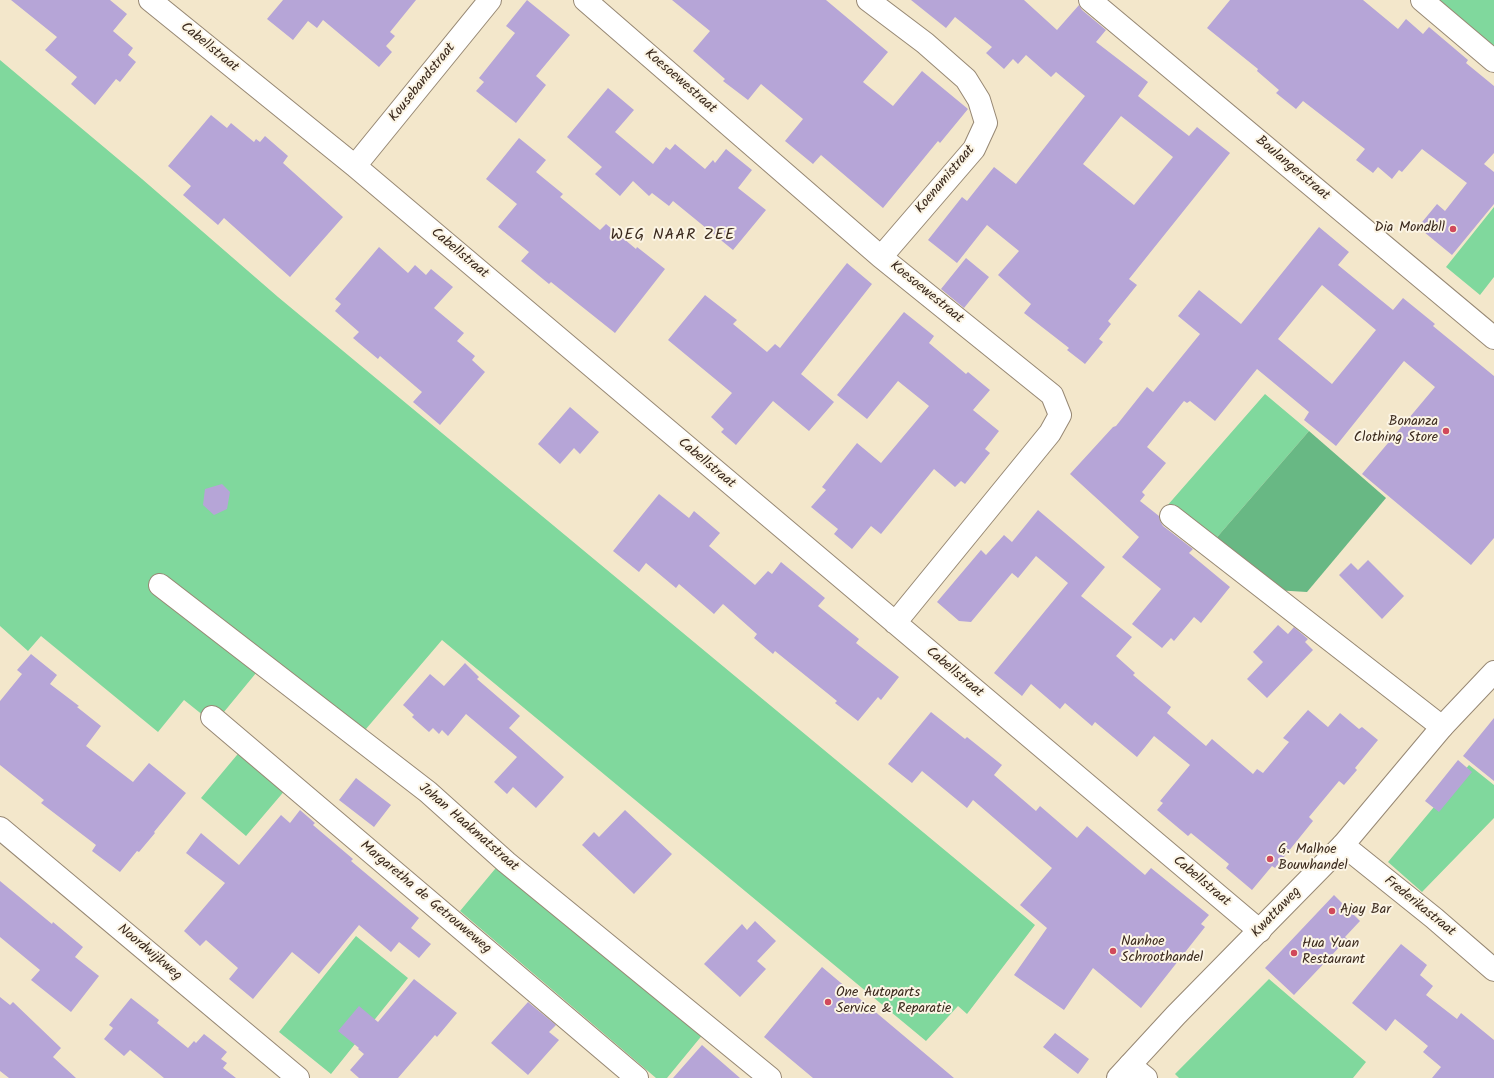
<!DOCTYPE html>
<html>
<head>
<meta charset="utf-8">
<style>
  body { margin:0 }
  canvas { display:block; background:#f3e7cb }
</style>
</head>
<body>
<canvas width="1494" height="1078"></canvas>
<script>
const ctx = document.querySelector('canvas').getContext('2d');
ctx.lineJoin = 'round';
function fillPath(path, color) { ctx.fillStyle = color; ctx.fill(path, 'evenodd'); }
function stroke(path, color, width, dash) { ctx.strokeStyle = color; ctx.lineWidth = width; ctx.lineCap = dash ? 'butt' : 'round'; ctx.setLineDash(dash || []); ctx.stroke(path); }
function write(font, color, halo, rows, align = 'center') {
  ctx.font = font + ' Kalam,sans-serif'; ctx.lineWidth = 4; ctx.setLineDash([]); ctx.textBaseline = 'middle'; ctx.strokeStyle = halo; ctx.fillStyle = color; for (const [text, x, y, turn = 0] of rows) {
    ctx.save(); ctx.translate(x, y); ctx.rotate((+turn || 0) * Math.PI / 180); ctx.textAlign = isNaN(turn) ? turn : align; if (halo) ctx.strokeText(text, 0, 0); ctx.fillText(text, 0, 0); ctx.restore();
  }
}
const green = new Path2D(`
  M 1438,0 L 1494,0 L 1494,55 Z
  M 0,60 L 142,179 L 278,297 L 1035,925 L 967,1014 L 958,1006 L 926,1041 L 442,640 L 354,743 L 261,667 L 214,724 L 184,700 L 158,732 L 41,636 L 28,651 L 0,626 Z
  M 1494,207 L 1494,277 L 1480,295 L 1446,267 Z
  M 1265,394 L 1309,431 L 1212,543 L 1166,507 Z
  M 252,737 L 298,775 L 246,836 L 201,798 Z
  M 1469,765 L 1494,785 L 1494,818 L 1422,892 L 1388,862 Z
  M 500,863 L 704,1033 L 667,1078 L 656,1078 L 460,911 Z
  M 356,936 L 408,978 L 331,1074 L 279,1032 Z
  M 1269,979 L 1366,1062 L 1353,1078 L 1179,1078 L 1175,1074 Z`);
const forest = new Path2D(`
  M 1309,431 L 1386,498 L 1307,592 L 1274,590 L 1212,543 Z`);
const building = new Path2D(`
  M 11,0 L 110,0 L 127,14 L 113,31 L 133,48 L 128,55 L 136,62 L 120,82 L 116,79 L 95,105 L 71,84 L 77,77 L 45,50 L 57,37 Z
  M 283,0 L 416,0 L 390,32 L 395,36 L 386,46 L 392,52 L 379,67 L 323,20 L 317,28 L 308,21 L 293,40 L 267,19 Z
  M 527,0 L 570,35 L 536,76 L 546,85 L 516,123 L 476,91 L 484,82 L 479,78 L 515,33 L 506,26 Z
  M 672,0 L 826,0 L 888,52 L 863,82 L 893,106 L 922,71 L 968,109 L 940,143 L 938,141 L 883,208 L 821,155 L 813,164 L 785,141 L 803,119 L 761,84 L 748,100 L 723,81 L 725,79 L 693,51 L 710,31 Z
  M 911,0 L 1024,0 L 1057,30 L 1079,5 L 1082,10 L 1106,30 L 1096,42 L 1148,82 L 1138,96 L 1189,136 L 1197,127 L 1230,153 L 1129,279 L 1137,285 L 1108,321 L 1111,324 L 1099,339 L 1103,342 L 1085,364 L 1067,350 L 1069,348 L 1024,313 L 1031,304 L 998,275 L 1019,251 L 987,225 L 957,263 L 928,240 L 962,197 L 967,201 L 994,167 L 1016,184 L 1085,96 L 1056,72 L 1051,77 L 1026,55 L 1018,64 L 1013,59 L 1004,69 L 986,53 L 992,47 L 955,17 L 946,28 ZM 1121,116 L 1173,157 L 1134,205 L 1083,164 Z
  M 1230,0 L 1363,0 L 1398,29 L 1406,19 L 1423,34 L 1429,27 L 1468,60 L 1466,63 L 1494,86 L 1494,153 L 1484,164 L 1494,172 L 1494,204 L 1452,255 L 1418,227 L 1437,204 L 1445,211 L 1467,183 L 1422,149 L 1402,172 L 1399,170 L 1392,179 L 1378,167 L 1373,173 L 1356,160 L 1365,149 L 1303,101 L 1296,109 L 1276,93 L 1279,90 L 1257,71 L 1258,69 L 1207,28 Z
  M 608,88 L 634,110 L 615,132 L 653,164 L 666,147 L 670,150 L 675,144 L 705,169 L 713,160 L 715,163 L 726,149 L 752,170 L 738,188 L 766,210 L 733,250 L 673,201 L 669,206 L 652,193 L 649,196 L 633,181 L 620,196 L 595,174 L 602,167 L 567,137 Z
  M 211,115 L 227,128 L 231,123 L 254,142 L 256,139 L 260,142 L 265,136 L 288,156 L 283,163 L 343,217 L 290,277 L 224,218 L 218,225 L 183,195 L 191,186 L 168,166 Z
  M 519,138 L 546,160 L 536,172 L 563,194 L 560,197 L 600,230 L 606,224 L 636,249 L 637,247 L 665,269 L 615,333 L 551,282 L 549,284 L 521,261 L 529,252 L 498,227 L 517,204 L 486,179 Z
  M 1319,227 L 1349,252 L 1338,265 L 1393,310 L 1403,298 L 1435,324 L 1433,326 L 1494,376 L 1494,538 L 1471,565 L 1362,474 L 1435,387 L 1404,361 L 1336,446 L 1304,420 L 1309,412 L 1257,369 L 1215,421 L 1190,401 L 1187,403 L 1184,401 L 1147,447 L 1166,463 L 1142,492 L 1145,495 L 1140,501 L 1159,516 L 1160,521 L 1163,526 L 1193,549 L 1189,553 L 1230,587 L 1201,623 L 1194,617 L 1174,641 L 1171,638 L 1162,648 L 1132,624 L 1161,589 L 1122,557 L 1139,537 L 1070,474 L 1113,427 L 1116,426 L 1147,387 L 1153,392 L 1200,334 L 1178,316 L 1199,290 L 1241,324 ZM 1322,285 L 1376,330 L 1332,384 L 1278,339 Z
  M 379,247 L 408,273 L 415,265 L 426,275 L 431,269 L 453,287 L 434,308 L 464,333 L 457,341 L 475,356 L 472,360 L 485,372 L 440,425 L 413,402 L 422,392 L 380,356 L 378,359 L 353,338 L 359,332 L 335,311 L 341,304 L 335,299 Z
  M 966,258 L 989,277 L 964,308 L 941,289 Z
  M 847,263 L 872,284 L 801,374 L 834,402 L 809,431 L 773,401 L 736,445 L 721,432 L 724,429 L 711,417 L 732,393 L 668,340 L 705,295 L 737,320 L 733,324 L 767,352 L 775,344 L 780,348 Z
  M 904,312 L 934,336 L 929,343 L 966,374 L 968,372 L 990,390 L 973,410 L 999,431 L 985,449 L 990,453 L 965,484 L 961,481 L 955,487 L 934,469 L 881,534 L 871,526 L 852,549 L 834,534 L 838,529 L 811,507 L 826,490 L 822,487 L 857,443 L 881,463 L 929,406 L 898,381 L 867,419 L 837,395 Z
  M 570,407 L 599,432 L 580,454 L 574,448 L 560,464 L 538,444 Z
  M 222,484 L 230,492 L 227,509 L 214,515 L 203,505 L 205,489 Z
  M 659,494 L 689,518 L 694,511 L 720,533 L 709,546 L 755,585 L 768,571 L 772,574 L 781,562 L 825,598 L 818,606 L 859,639 L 856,643 L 899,677 L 881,700 L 878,697 L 858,721 L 835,703 L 837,701 L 775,651 L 773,654 L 754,638 L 757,634 L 723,604 L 714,614 L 679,584 L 676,588 L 646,563 L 639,572 L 613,551 Z
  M 1038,510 L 1105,567 L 1081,596 L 1132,637 L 1116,656 L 1135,673 L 1133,675 L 1171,707 L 1167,713 L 1206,746 L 1212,739 L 1253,774 L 1257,769 L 1263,773 L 1289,742 L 1283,738 L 1308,710 L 1328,727 L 1340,713 L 1359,729 L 1362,727 L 1378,740 L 1355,768 L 1357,770 L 1344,785 L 1339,781 L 1309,817 L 1313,821 L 1275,868 L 1272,866 L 1252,890 L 1226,868 L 1229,864 L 1191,833 L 1188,836 L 1157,810 L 1163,803 L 1160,801 L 1190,765 L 1154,736 L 1137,757 L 1095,722 L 1092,726 L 1065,703 L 1060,709 L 1031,684 L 1022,696 L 994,673 L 1068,583 L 1036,556 L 1018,578 L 1012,573 L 971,622 L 959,621 L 937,602 L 981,550 L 986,555 L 1004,535 L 1012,542 Z
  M 1368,560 L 1404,596 L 1382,619 L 1339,575 L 1351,563 L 1358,570 Z
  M 1278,625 L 1288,634 L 1294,627 L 1308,639 L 1305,642 L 1313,650 L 1267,698 L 1247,679 L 1263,662 L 1253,652 Z
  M 31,654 L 57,675 L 50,684 L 79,706 L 77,707 L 101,726 L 86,746 L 133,782 L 149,763 L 186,793 L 154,832 L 155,833 L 139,852 L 137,851 L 120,872 L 92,851 L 96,845 L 41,803 L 44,800 L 0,765 L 0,701 L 22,674 L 17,670 Z
  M 465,663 L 479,677 L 477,679 L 520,716 L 509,728 L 564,777 L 536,808 L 513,787 L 507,794 L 494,782 L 517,757 L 466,714 L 448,736 L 442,730 L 439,734 L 433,728 L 429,732 L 412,717 L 414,715 L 403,705 L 430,674 L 444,686 Z
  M 931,712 L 965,739 L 967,737 L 1002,765 L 994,775 L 1036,811 L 1040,806 L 1077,838 L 1087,826 L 1145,875 L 1151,868 L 1209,915 L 1201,924 L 1205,927 L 1141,1008 L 1093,968 L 1064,1010 L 1014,975 L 1047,928 L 1020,905 L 1052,868 L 973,800 L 967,808 L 922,771 L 912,783 L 888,764 Z
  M 1494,718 L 1494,781 L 1463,756 Z
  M 1458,760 L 1472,772 L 1439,812 L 1425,801 Z
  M 356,778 L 391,805 L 374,827 L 339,800 Z
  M 300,810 L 315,823 L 313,825 L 353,859 L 351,861 L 419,918 L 411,928 L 431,944 L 419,958 L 399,942 L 391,952 L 359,925 L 319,974 L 292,952 L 253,999 L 229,979 L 238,968 L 206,940 L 200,946 L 184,931 L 225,883 L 186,853 L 201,833 L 239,865 L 281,815 L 290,823 Z
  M 625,810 L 672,854 L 634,894 L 582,845 L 594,832 L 599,837 Z
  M 0,881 L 52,924 L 53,922 L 83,947 L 75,957 L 99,976 L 71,1012 L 31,980 L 40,970 L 0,937 Z
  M 1334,895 L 1360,921 L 1345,937 L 1347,939 L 1294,995 L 1265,968 Z
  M 755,921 L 776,941 L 757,961 L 766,969 L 740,997 L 704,964 L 742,924 L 747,930 Z
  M 1401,944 L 1427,965 L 1420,975 L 1433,986 L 1426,995 L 1457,1019 L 1461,1013 L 1494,1040 L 1494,1078 L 1432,1078 L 1441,1067 L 1423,1052 L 1428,1046 L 1395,1019 L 1386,1031 L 1352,1003 Z
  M 822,967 L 954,1078 L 813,1078 L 764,1037 Z
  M 414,979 L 457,1013 L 437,1037 L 435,1035 L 398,1078 L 359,1078 L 350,1070 L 364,1054 L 358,1049 L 359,1048 L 338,1031 L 359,1006 L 378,1022 Z
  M 0,997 L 10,1005 L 13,1002 L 61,1048 L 53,1057 L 76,1078 L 9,1078 L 0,1071 Z
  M 131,998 L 159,1020 L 157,1023 L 188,1048 L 194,1041 L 196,1043 L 204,1034 L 227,1052 L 221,1059 L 227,1063 L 223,1068 L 236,1078 L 164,1078 L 130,1050 L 124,1056 L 104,1039 L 113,1028 L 109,1025 Z
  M 528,1002 L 556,1025 L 549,1032 L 559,1040 L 528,1075 L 491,1043 Z
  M 1055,1033 L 1089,1059 L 1078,1074 L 1043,1047 Z
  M 702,1045 L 740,1078 L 673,1078 Z`);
const minor = new Path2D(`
  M 150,0 L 355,166 L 1260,931
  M 585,0 L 881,257 L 1052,395 L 1060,415 L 1050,433 L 895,623
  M 868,0 L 925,43 L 966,79 L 979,100 L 986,123 L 974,149 L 881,257
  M 1090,0 L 1494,338
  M 1422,0 L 1494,61
  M 355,166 L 490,0
  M 1171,516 L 1442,727
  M 160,585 L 428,792 L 506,862 L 770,1078
  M 212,717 L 637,1078
  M 0,828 L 298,1078
  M 1343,845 L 1434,918 L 1494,970
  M 1130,1065 L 1146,1078`);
const primary = new Path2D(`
  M 1118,1078 L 1176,1015 L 1343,845 L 1442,727 L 1494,672`);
const markers = [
  [1453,229,4,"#d1495b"],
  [1446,431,4,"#d1495b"],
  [1270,859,4,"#d1495b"],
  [1332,911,4,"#d1495b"],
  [1113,951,4,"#d1495b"],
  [1294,953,4,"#d1495b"],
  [828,1002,4,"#d1495b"]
];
const streetNames = [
  ["Cabellstraat",209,48,39],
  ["Koesoewestraat",680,82,41],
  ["Kousebandstraat",423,83,-51],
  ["Boulangerstraat",1292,169,40],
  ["Koenamistraat",946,180,-50],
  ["Cabellstraat",459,254,40],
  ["Koesoewestraat",926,293,39],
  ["Cabellstraat",706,464,40],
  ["Cabellstraat",954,673,40],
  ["Johan Haakmatstraat",468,828,41],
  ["Cabellstraat",1201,882,40],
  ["Margaretha de Getrouweweg",425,898,40],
  ["Frederikastraat",1419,907,39],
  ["Kwattaweg",1277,913,-46],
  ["Noordwijkweg",149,953,40]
];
const poiNames = [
  ["Dia Mondbll",1445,229,"right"],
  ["Bonanza",1438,423,"right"],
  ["Clothing Store",1438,439,"right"],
  ["G. Malhoe",1278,851],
  ["Bouwhandel",1278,867],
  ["Ajay Bar",1340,911],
  ["Nanhoe",1121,943],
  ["Schroothandel",1121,959],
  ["Hua Yuan",1302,945],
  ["Restaurant",1302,961],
  ["One Autoparts",836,994],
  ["Service & Reparatie",836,1010]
];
const quarterNames = [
  ["WEG NAAR ZEE",673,236]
];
fillPath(green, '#80d89d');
fillPath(forest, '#68b884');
fillPath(building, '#b6a5d7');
stroke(minor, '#978874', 24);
stroke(primary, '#978874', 24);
stroke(minor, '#fff', 22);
stroke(primary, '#fff', 22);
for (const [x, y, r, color] of markers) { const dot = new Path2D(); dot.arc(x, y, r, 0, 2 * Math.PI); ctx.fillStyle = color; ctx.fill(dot); stroke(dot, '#fcf5e5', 1.5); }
write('14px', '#3b2a1e', '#fcf5e5', streetNames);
write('14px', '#3b2a1e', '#fcf5e5', poiNames, 'left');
ctx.letterSpacing = '1px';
write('16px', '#3b2a1e', '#fcf5e5', quarterNames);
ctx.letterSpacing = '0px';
</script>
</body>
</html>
